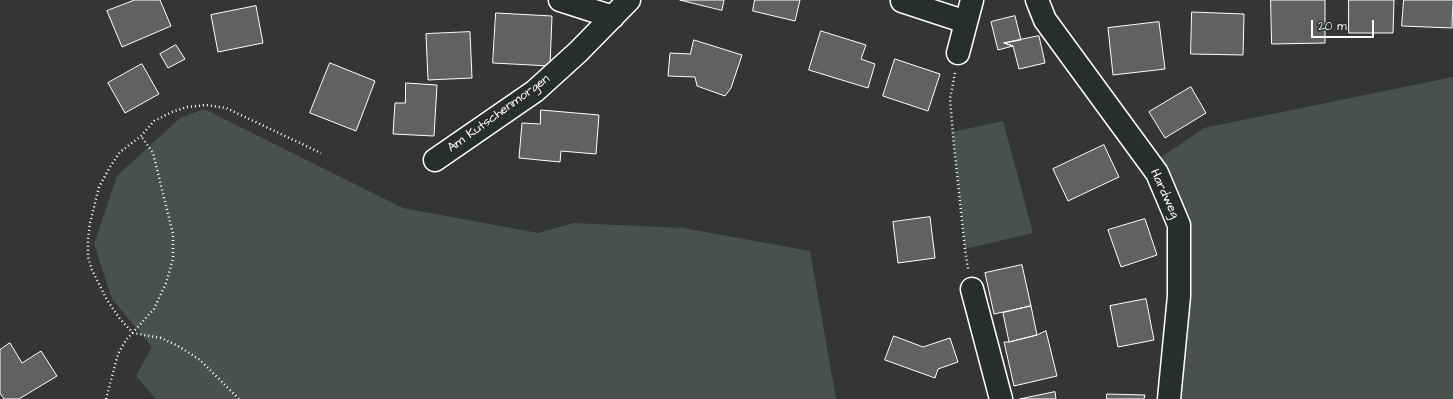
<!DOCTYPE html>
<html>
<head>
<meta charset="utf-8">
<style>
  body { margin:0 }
  #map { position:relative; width:1453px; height:399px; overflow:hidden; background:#333536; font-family:"Architects Daughter",sans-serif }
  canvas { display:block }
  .scale { position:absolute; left:1311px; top:20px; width:63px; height:18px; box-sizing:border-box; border:2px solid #fff; border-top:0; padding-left:5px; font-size:12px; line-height:14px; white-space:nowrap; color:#fff; -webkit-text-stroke:3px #2a2d2e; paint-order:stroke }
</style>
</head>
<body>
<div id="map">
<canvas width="1453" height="399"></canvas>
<div class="scale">20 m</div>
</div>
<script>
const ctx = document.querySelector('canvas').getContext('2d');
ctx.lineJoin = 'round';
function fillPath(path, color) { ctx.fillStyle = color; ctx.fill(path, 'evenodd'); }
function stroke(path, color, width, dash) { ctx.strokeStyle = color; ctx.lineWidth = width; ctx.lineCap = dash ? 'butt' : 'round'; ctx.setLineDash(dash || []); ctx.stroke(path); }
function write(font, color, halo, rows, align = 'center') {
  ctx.font = font + ' "Architects Daughter",sans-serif'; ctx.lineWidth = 3; ctx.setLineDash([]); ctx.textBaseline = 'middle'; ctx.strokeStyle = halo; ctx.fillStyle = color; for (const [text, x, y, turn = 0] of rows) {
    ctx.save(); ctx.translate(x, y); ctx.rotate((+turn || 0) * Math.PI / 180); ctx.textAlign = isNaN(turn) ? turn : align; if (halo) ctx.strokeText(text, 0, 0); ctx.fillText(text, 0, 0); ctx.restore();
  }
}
const green = new Path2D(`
  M 1453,77 L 1453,399 L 1177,399 L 1189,272 L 1157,160 L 1204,128 Z
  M 204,109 L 403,208 L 538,233 L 574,223 L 683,228 L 810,251 L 836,399 L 156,399 L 136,376 L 152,347 L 112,299 L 94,244 L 117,176 L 180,118 Z
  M 1003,121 L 1033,233 L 965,249 L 953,132 Z`);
const building = new Path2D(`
  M 135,0 L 160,0 L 171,26 L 122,47 L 107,11 Z
  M 680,0 L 724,0 L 722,10 Z
  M 755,0 L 800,0 L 795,21 L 753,11 Z
  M 1271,0 L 1325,0 L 1325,43 L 1272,44 Z
  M 1349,0 L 1394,0 L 1393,33 L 1349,33 Z
  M 1404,0 L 1453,0 L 1452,28 L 1402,26 Z
  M 256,6 L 263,43 L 218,52 L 211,15 Z
  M 1192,12 L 1244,14 L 1243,55 L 1191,54 Z
  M 496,13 L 552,16 L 550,66 L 493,63 Z
  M 1015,16 L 1021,40 L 1004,43 L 1013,46 L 998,50 L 991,22 Z
  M 1159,22 L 1165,69 L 1113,75 L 1108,28 Z
  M 821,31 L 866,45 L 861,59 L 875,64 L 868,88 L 809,70 Z
  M 470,32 L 472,78 L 428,80 L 426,34 Z
  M 1039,36 L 1045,63 L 1019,69 L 1013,46 L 1004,43 Z
  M 694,40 L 742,55 L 731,88 L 725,96 L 697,86 L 695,77 L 668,76 L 670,53 L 690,54 Z
  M 176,45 L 185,59 L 168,68 L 160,54 Z
  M 895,59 L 940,74 L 928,111 L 883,96 Z
  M 330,63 L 375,81 L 356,131 L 310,113 Z
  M 142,64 L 159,94 L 125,113 L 108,83 Z
  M 406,83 L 437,85 L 434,136 L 393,134 L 395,103 L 405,103 Z
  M 1191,87 L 1206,113 L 1165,138 L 1149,112 Z
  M 541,110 L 599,115 L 596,154 L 561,151 L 560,162 L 519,158 L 522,123 L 540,124 Z
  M 1104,145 L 1119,177 L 1068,201 L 1053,169 Z
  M 930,217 L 935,258 L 898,263 L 893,222 Z
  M 1145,219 L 1157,255 L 1121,267 L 1108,230 Z
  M 1022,265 L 1031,306 L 994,314 L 985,273 Z
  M 1146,299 L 1154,340 L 1118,347 L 1110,306 Z
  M 1031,306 L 1037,335 L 1009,342 L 1003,313 Z
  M 1046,331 L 1057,376 L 1014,386 L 1004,342 L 1009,342 L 1037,335 Z
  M 894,336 L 923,347 L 950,338 L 958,362 L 938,369 L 935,378 L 885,360 Z
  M 10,343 L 22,363 L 41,351 L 57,376 L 19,399 L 4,399 L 0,393 L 0,350 Z
  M 1055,392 L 1056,399 L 1020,399 Z
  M 1107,394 L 1145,395 L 1144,399 L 1107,399 Z`);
const path = new Path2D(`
  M 955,73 L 950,99 L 954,146 L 965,249 L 968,269
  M 106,399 L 118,354 L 126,340 L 154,309 L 166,283 L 173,259 L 173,234 L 153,153 L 141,136
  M 239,399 L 200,360 L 180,347 L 161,338 L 133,333 L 120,319 L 107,300 L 92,270 L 88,257 L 88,239 L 90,223 L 99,187 L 110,167 L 120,152 L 141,136 L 154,121 L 172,112 L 187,107 L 206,105 L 226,108 L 321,153`);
const street = new Path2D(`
  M 560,0 L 613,17
  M 1037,0 L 1045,20 L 1157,173 L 1179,225 L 1179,296 L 1169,399
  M 902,1 L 966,22
  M 958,53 L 972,0
  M 435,160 L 535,91 L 578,52 L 629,0
  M 972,289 L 1001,399`);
const streetNames = [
  ["Am Kutschenmorgen",499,114,-36],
  ["Hardweg",1164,194,65]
];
fillPath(green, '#4c4f50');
fillPath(building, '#5f6162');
stroke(building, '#fff', 1);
stroke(street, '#fff', 25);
stroke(path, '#fff', 2.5, [1, 3]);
stroke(street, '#2a2d2e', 22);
write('13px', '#fff', '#2a2d2e', streetNames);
</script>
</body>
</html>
